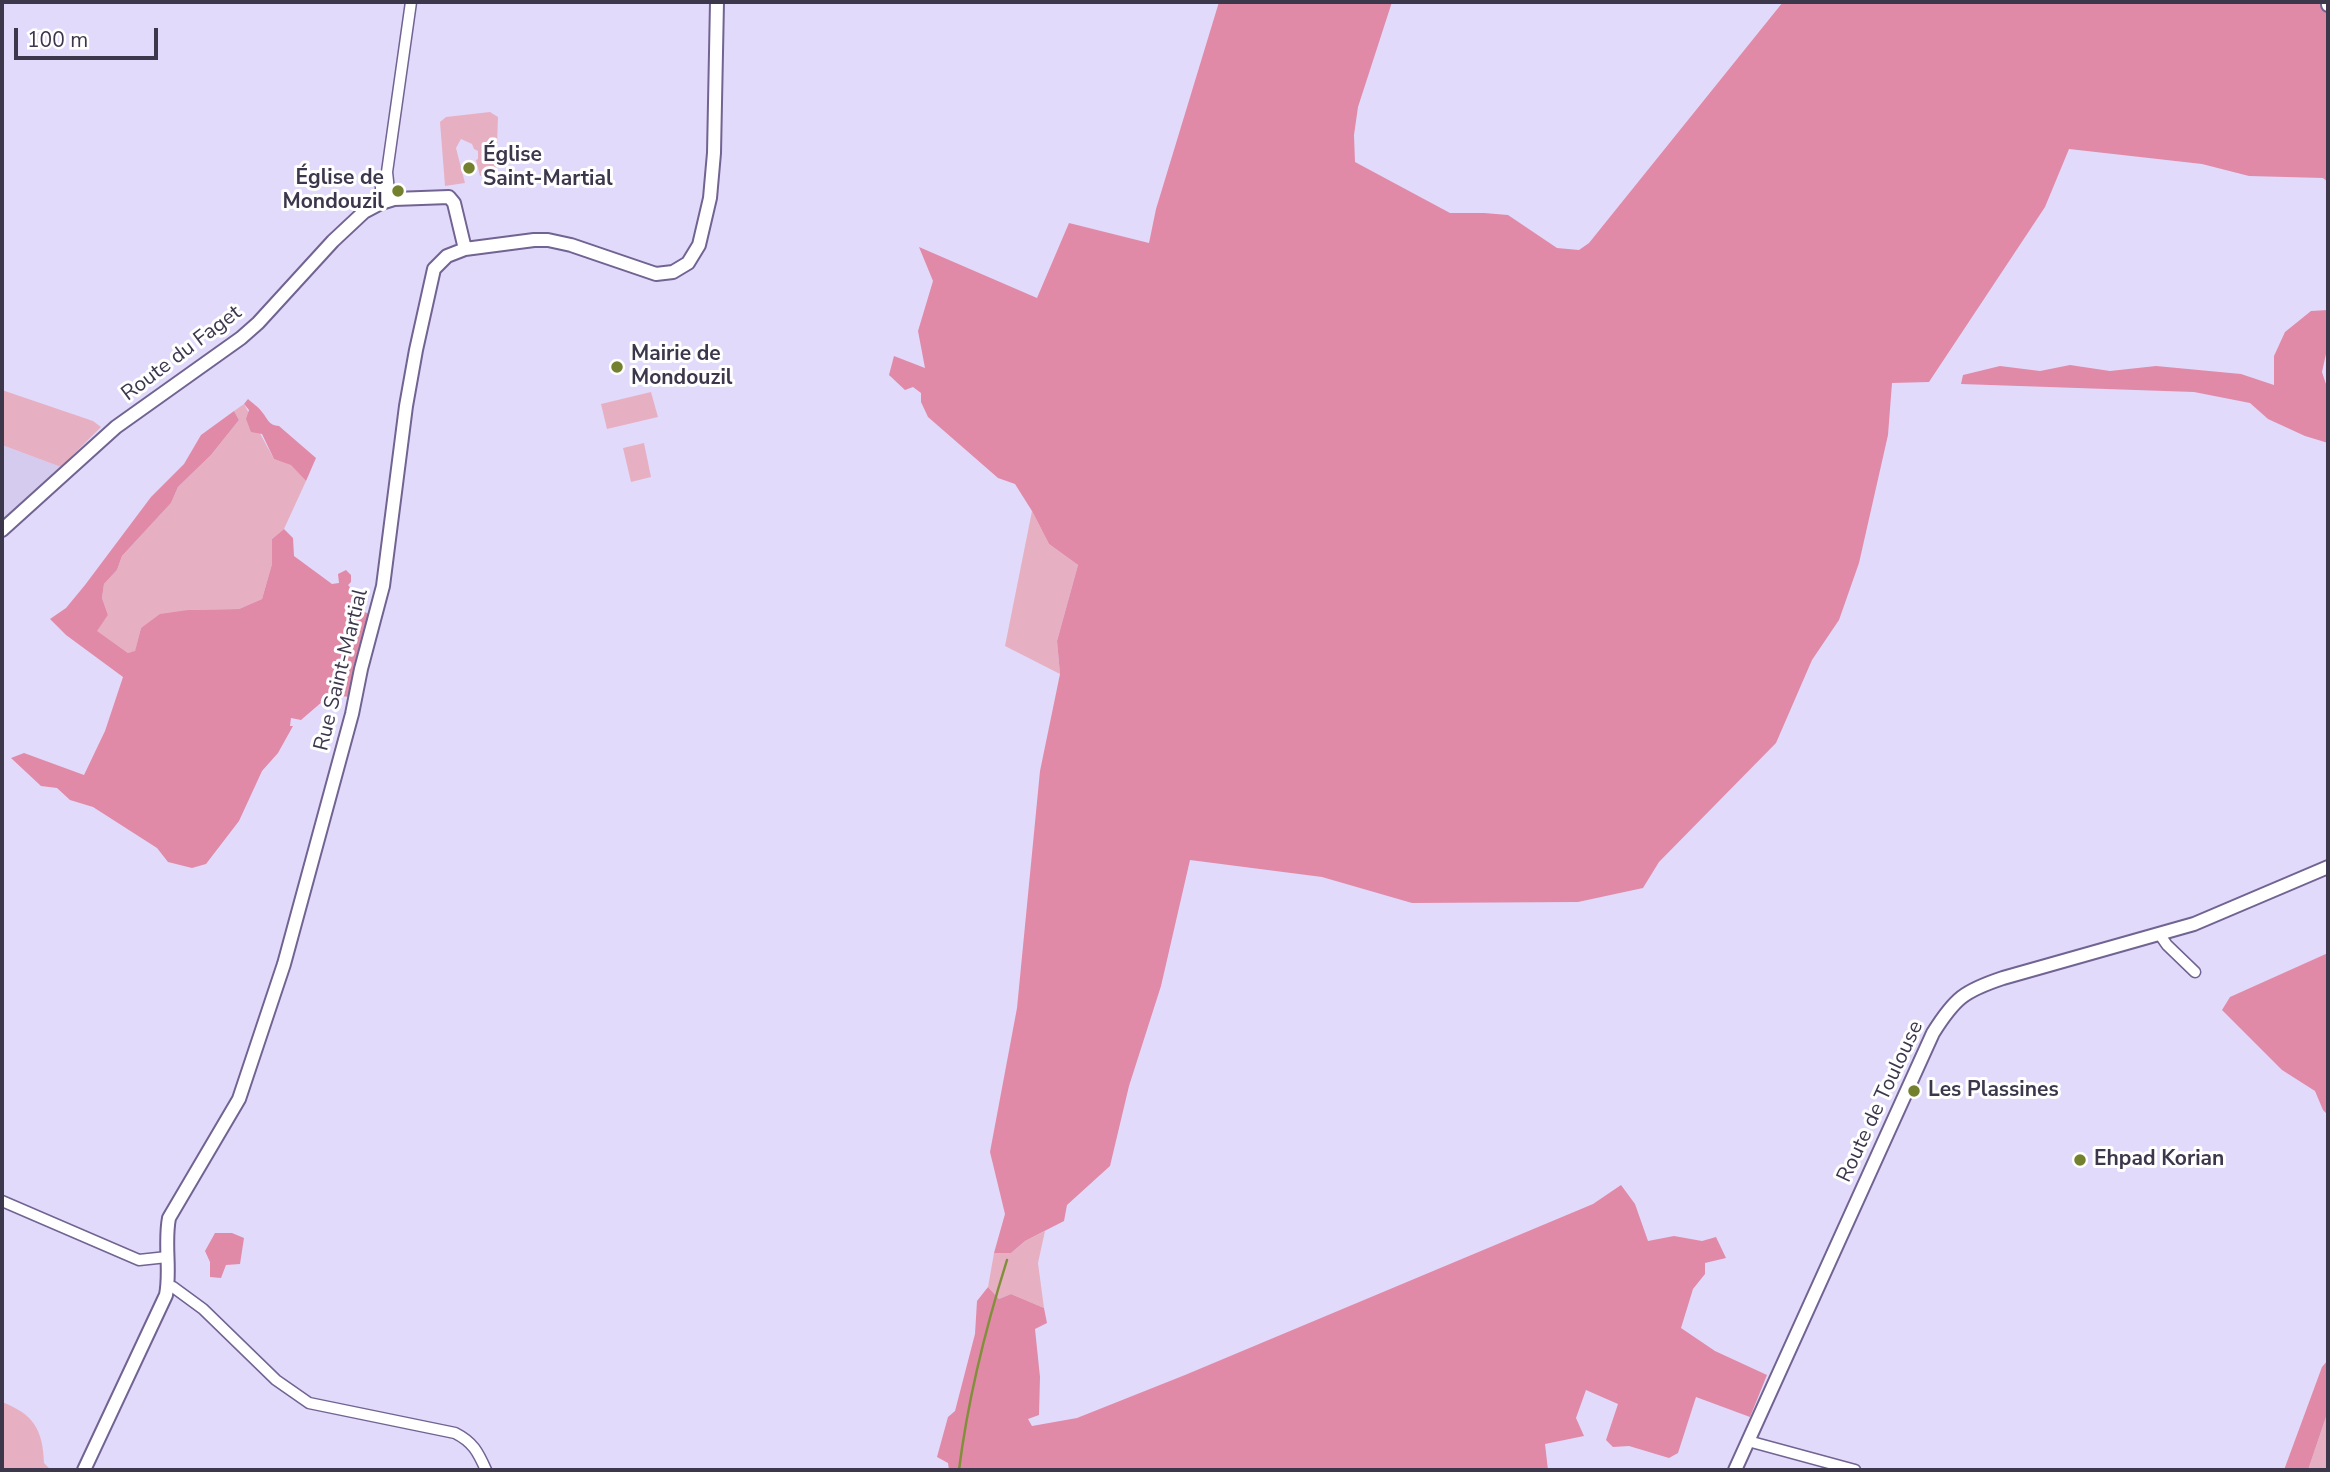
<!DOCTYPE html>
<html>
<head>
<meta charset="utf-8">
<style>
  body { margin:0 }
  #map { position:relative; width:2330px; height:1472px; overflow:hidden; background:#e2dafa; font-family:"Nunito Sans",sans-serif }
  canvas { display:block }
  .frame { position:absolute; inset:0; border:4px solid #3d374c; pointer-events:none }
  .scale { position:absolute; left:14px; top:28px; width:144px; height:32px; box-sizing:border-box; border:4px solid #3d374c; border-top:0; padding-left:9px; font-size:21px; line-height:24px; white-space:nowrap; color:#3d374c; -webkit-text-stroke:5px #fff; paint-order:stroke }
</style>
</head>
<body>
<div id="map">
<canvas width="2330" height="1472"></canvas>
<div class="frame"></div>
<div class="scale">100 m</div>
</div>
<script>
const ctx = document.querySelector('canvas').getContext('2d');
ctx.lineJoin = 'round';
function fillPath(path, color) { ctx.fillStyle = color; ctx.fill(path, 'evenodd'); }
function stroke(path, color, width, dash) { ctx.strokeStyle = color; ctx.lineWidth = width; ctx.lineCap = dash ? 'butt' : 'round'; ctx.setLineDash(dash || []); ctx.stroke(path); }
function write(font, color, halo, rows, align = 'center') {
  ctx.font = font + ' "Nunito Sans",sans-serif'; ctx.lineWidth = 6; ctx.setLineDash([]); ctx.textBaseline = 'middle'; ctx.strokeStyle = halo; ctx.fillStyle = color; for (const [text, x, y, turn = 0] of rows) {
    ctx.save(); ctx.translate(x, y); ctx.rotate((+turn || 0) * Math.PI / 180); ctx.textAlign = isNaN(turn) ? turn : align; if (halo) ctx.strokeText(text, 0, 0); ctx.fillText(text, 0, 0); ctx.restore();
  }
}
const built = new Path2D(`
  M 2,445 L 61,467 L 2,522 Z`);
const green = new Path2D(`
  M 490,112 L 498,117 L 496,173 L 480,176 L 476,160 L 478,159 L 478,151 L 474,149 L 472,144 L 461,139 L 456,148 L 465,183 L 445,186 L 440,122 L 446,117 Z
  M 2,390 L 93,421 L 101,427 L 61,467 L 2,445 Z
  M 651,392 L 658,417 L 607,429 L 601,404 Z
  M 244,404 L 274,459 L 291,464 L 306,481 L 284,529 L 272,539 L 272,564 L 262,599 L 239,609 L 188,610 L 141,628 L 135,652 L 128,653 L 96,631 L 108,615 L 102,598 L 104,584 L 117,570 L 122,556 L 171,503 L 178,487 L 211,455 L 239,420 L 234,411 Z
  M 644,443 L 651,477 L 631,482 L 623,448 Z
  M 1032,511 L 1049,544 L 1078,565 L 1057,641 L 1060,674 L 1005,646 Z
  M 1045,1231 L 1038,1263 L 1044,1308 L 1011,1294 L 999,1299 L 988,1287 L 994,1253 L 1011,1253 L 1025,1241 Z
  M 2,1402 C 33,1414 43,1429 44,1463 L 51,1470 L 2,1470 Z
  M 2328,1411 L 2328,1470 L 2308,1470 Z`);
const forest = new Path2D(`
  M 1219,2 L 1392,2 L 1358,107 L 1354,135 L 1355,162 L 1450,213 L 1484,213 L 1508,215 L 1557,248 L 1579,250 L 1589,243 L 1783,2 L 2328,2 L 2328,182 L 2323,178 L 2249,176 L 2202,164 L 2069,149 L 2045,207 L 1929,382 L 1892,383 L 1888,435 L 1859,563 L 1839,620 L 1812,660 L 1776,743 L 1659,862 L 1643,888 L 1578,902 L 1412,903 L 1322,877 L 1190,860 L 1161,986 L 1129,1086 L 1110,1166 L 1067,1205 L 1064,1221 L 1025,1241 L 1011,1253 L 994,1253 L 1005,1214 L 990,1152 L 1017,1008 L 1040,771 L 1060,674 L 1057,641 L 1078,565 L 1049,544 L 1032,511 L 1015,484 L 998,478 L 928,417 L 921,402 L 921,393 L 913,387 L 905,390 L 889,375 L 894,356 L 925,368 L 918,331 L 933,281 L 919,247 L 1037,298 L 1069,223 L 1149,243 L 1156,209 Z
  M 2328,310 L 2328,345 L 2322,372 L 2328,390 L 2328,443 L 2305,436 L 2268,419 L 2250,403 L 2194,392 L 1961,384 L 1963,375 L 2000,366 L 2040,371 L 2070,365 L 2110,371 L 2156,366 L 2241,374 L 2274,385 L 2274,356 L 2285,332 L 2311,311 Z
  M 248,399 C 252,403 259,407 262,412 C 268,419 268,425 279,426 L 316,458 L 306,481 L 291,465 L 274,459 L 262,434 L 251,432 L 246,419 L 249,410 L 244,404 Z
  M 234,411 L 239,420 L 211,455 L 178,487 L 171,503 L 122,556 L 117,570 L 104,584 L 102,598 L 108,615 L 97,631 L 128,653 L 135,651 L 141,628 L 160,614 L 188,610 L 239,609 L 262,599 L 272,564 L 272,539 L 284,529 L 293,538 L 294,556 L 332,584 L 339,583 L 338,574 L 346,570 L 351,575 L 351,582 L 348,585 L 354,592 L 354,607 L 371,615 L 350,697 L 330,695 L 301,720 L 291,718 L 290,726 L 293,726 L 278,753 L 262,771 L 239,821 L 206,864 L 192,868 L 168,862 L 157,848 L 93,807 L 70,800 L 57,788 L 41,786 L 11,758 L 24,753 L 84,775 L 105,731 L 123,677 L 66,635 L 50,619 L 66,608 L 85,585 L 151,497 L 184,464 L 201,435 Z
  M 2328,953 L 2328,1115 L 2323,1110 L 2315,1091 L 2282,1070 L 2222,1010 L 2230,997 Z
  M 1621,1185 L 1635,1204 L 1648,1241 L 1674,1236 L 1702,1241 L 1716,1237 L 1726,1258 L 1705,1263 L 1705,1274 L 1693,1289 L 1681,1328 L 1715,1351 L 1767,1375 L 1750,1417 L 1696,1397 L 1678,1453 L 1669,1458 L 1629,1446 L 1613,1447 L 1606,1440 L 1618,1404 L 1586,1390 L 1576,1418 L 1584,1436 L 1545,1444 L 1548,1470 L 949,1470 L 948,1463 L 937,1457 L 948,1417 L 955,1411 L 975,1334 L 977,1301 L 988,1287 L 999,1299 L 1011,1294 L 1044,1308 L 1047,1323 L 1035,1329 L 1040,1377 L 1039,1415 L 1028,1419 L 1032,1426 L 1077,1418 L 1185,1375 L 1593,1204 Z
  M 215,1233 L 232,1233 L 244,1238 L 240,1264 L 226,1265 L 221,1278 L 210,1277 L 210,1262 L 205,1251 Z
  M 2328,1360 L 2328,1411 L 2308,1470 L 2284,1470 L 2322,1367 Z`);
const stream = new Path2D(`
  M 959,1470 C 968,1398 985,1330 1007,1260`);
const minor = new Path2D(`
  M 390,200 L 387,172 L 411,2
  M 381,203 L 381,185 L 387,173
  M 2160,935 L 2167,945 L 2195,972
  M 2,1201 L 139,1260 L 167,1257
  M 168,1287 L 173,1287 L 203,1309 L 276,1380 L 309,1403 L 455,1433 C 473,1442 478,1452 486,1470
  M 1748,1441 L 1855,1470`);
const tertiary = new Path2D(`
  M 2328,2 L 2328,5
  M 2,530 L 116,427 L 241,338 L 258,323 L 333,241 L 364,212 L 381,203 L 394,199 L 449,197 L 454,203 L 465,249
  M 84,1470 L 166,1295 C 171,1270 164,1244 169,1218 L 239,1099 L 284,964 L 352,714 L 361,669 L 383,586 L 406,406 L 416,350 L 434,269 L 447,256 L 465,249 L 534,240 L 548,240 L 571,245 L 656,274 L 673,272 L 688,263 L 699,245 L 710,198 L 714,153 L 717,2
  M 1735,1470 L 1933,1033 C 1955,998 1964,991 2003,978 L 2194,924 L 2328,867`);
const markers = [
  [469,168,7,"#73802e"],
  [398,191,7,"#73802e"],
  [617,367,7,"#73802e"],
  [1914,1091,7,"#73802e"],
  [2080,1160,7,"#73802e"]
];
const poiNames = [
  ["Église",483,156],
  ["Saint-Martial",483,180],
  ["Église de",384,179,"right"],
  ["Mondouzil",384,203,"right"],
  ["Mairie de",631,355],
  ["Mondouzil",631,379],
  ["Les Plassines",1928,1091],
  ["Ehpad Korian",2094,1160]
];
const streetNames = [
  ["Route du Faget",182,354,-37],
  ["Rue Saint-Martial",342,670,-76],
  ["Route de Toulouse",1881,1102,-65]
];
fillPath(built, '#d5cbee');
fillPath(green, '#e7b0c2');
fillPath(forest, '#e08aa8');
stroke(stream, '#818f3b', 2.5);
stroke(minor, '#716392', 13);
stroke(tertiary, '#716392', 16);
stroke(minor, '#fff', 10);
stroke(tertiary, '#fff', 12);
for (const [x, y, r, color] of markers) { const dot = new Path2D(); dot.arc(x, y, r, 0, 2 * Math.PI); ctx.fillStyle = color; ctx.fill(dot); stroke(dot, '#fff', 2.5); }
write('bold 21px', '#3d374c', '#fff', poiNames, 'left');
write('21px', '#3d374c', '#fff', streetNames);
</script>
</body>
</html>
